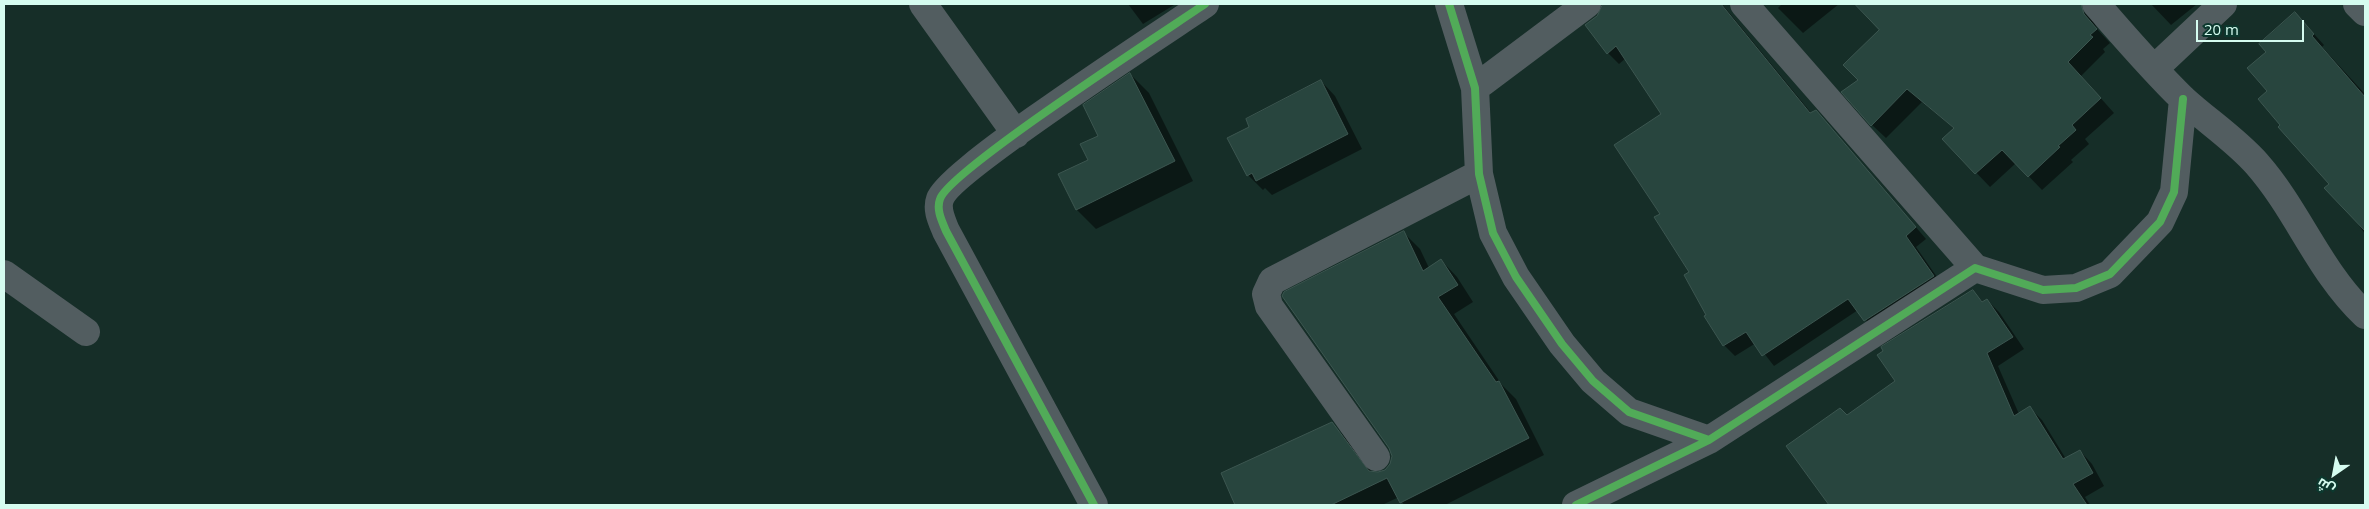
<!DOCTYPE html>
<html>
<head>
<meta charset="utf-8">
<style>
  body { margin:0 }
  #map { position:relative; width:2369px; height:509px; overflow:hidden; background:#162e28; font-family:"Open Sans",Cairo,sans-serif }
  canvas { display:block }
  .frame { position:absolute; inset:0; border:5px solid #d6fcf0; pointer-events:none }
  .north { position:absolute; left:2309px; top:449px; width:50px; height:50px; -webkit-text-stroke:4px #0c382e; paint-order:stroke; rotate:213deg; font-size:14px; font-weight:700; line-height:20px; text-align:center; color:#d6fcf0 }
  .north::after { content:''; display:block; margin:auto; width:18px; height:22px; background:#d6fcf0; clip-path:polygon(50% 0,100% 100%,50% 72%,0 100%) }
  .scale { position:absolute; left:2196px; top:20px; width:108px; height:22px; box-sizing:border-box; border:2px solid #d6fcf0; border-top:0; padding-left:6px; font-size:15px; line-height:18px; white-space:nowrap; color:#d6fcf0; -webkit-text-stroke:4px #0c382e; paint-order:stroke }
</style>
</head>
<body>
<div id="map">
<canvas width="2369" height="509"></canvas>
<div class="frame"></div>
<div class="north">ش</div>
<div class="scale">20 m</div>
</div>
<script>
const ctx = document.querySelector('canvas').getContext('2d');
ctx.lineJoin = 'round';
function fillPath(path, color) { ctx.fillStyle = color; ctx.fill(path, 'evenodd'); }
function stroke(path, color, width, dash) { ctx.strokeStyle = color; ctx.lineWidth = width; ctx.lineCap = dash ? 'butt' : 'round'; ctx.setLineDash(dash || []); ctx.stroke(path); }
const shadow = new Path2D(`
  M 1128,4 L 1173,4 L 1174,5 L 1143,24 Z
  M 1605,4 L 1722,4 L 1812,114 L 1816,111 L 1826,122 L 1926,239 L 1916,247 L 1944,287 L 1875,331 L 1858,310 L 1774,366 L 1756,343 L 1735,356 L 1724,345 L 1708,315 L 1691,272 L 1662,214 L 1663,114 L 1626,58 L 1619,64 L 1608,53 L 1598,17 Z
  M 1782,4 L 1839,4 L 1803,33 L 1778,8 Z
  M 1857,4 L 2076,4 L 2094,22 L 2098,30 L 2110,43 L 2103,49 L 2105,52 L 2081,76 L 2114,113 L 2085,139 L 2089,144 L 2071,160 L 2073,162 L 2042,190 L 2016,163 L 1990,187 L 1944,139 L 1955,129 L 1922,102 L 1886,138 L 1872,125 L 1860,80 L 1881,30 Z
  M 2151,4 L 2197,4 L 2171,25 Z
  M 2305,24 L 2324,45 L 2322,47 L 2365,94 L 2365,234 L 2330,184 L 2282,125 L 2269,91 Z
  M 1130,74 L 1149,93 L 1193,181 L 1096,229 L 1077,210 L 1060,175 L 1089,160 Z
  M 1321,81 L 1335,96 L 1362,149 L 1272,195 L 1265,188 L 1263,190 L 1248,175 L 1251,128 Z
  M 1403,232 L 1420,249 L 1429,268 L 1441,260 L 1457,277 L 1473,302 L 1454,314 L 1502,385 L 1516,399 L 1544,455 L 1445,505 L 1404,505 L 1399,497 L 1382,505 L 1236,505 L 1223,474 L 1332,424 L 1349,441 L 1373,473 L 1385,471 L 1391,465 Z
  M 1973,292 L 1984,303 L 1987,300 L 1999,312 L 2024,349 L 1998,366 L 2019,414 L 2030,408 L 2042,420 L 2066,459 L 2080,451 L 2092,464 L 2104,486 L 2085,497 L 2090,505 L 1831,505 L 1788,446 L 1847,416 L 1897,381 Z`);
const building = new Path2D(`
  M 1603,4 L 1721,4 L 1810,113 L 1816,110 L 1916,227 L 1906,236 L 1934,276 L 1864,321 L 1848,299 L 1762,356 L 1746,332 L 1723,346 L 1704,316 L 1706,315 L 1684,275 L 1689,272 L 1654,217 L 1660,214 L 1614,145 L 1661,114 L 1616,46 L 1607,54 L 1585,25 L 1597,16 Z
  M 1855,4 L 2081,4 L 2084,14 L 2097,29 L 2090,35 L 2093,37 L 2068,62 L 2101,98 L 2072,125 L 2076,130 L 2058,146 L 2060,147 L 2028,177 L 2002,150 L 1975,174 L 1942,139 L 1954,128 L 1907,89 L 1871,126 L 1841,92 L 1858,80 L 1843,65 L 1879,30 Z
  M 2295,12 L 2314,34 L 2312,36 L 2365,97 L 2365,231 L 2324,188 L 2329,184 L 2278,127 L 2280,125 L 2258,99 L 2267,91 L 2247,68 L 2266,52 L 2259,44 Z
  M 1130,73 L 1175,161 L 1076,210 L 1058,174 L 1088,160 L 1080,144 L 1098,136 L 1083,105 Z
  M 1321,80 L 1348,134 L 1256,181 L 1252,173 L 1247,176 L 1227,138 L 1249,127 L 1246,119 Z
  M 1404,231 L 1423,271 L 1441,259 L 1458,285 L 1438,297 L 1496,382 L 1499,381 L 1529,438 L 1400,503 L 1387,478 L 1331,505 L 1235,505 L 1221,473 L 1332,422 L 1369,471 L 1378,472 L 1385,470 L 1390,464 L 1392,456 L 1389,448 L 1282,296 L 1284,292 Z
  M 1973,290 L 1982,302 L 1987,299 L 2013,337 L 1987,353 L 2014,416 L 2030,406 L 2063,459 L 2080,450 L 2093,473 L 2073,484 L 2087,505 L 1829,505 L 1786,446 L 1840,408 L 1847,415 L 1895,381 L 1877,355 L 1883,351 L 1881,347 Z`);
const street = new Path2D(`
  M 923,4 L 1016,134
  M 1449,4 L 1475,88 L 1479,174 L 1493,233 L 1516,277 L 1562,344 L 1593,381 L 1629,412 L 1709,440
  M 1744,4 L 1975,268
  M 2096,4 C 2124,36 2152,69 2183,99 C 2207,121 2236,140 2257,164 C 2299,212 2318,270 2365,315
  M 2357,4 L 2365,12
  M 2154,69 L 2223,4
  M 1475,88 L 1587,4
  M 4,274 L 86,332
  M 1376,457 L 1269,306 L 1266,294 L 1272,281 L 1479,174
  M 1094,505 L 946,231 C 942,221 936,210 940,199 C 949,171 1167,30 1205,4
  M 1576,505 L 1709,440 L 1975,268 L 2043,290 L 2076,288 L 2110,274 L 2160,222 L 2174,192 L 2183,99`);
const cycleway = new Path2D(`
  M 1449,4 L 1475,88 L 1479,174 L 1493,233 L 1516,277 L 1562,344 L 1593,381 L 1629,412 L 1709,440
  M 1094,505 L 946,231 C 942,221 936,210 940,199 C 949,171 1167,30 1205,4
  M 1576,505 L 1709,440 L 1975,268 L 2043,290 L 2076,288 L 2110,274 L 2160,222 L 2174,192 L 2183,99`);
fillPath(shadow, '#0007');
fillPath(building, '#28453e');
stroke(building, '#3c5650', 1);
stroke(street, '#525d60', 28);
stroke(cycleway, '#51ab58', 8);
</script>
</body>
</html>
